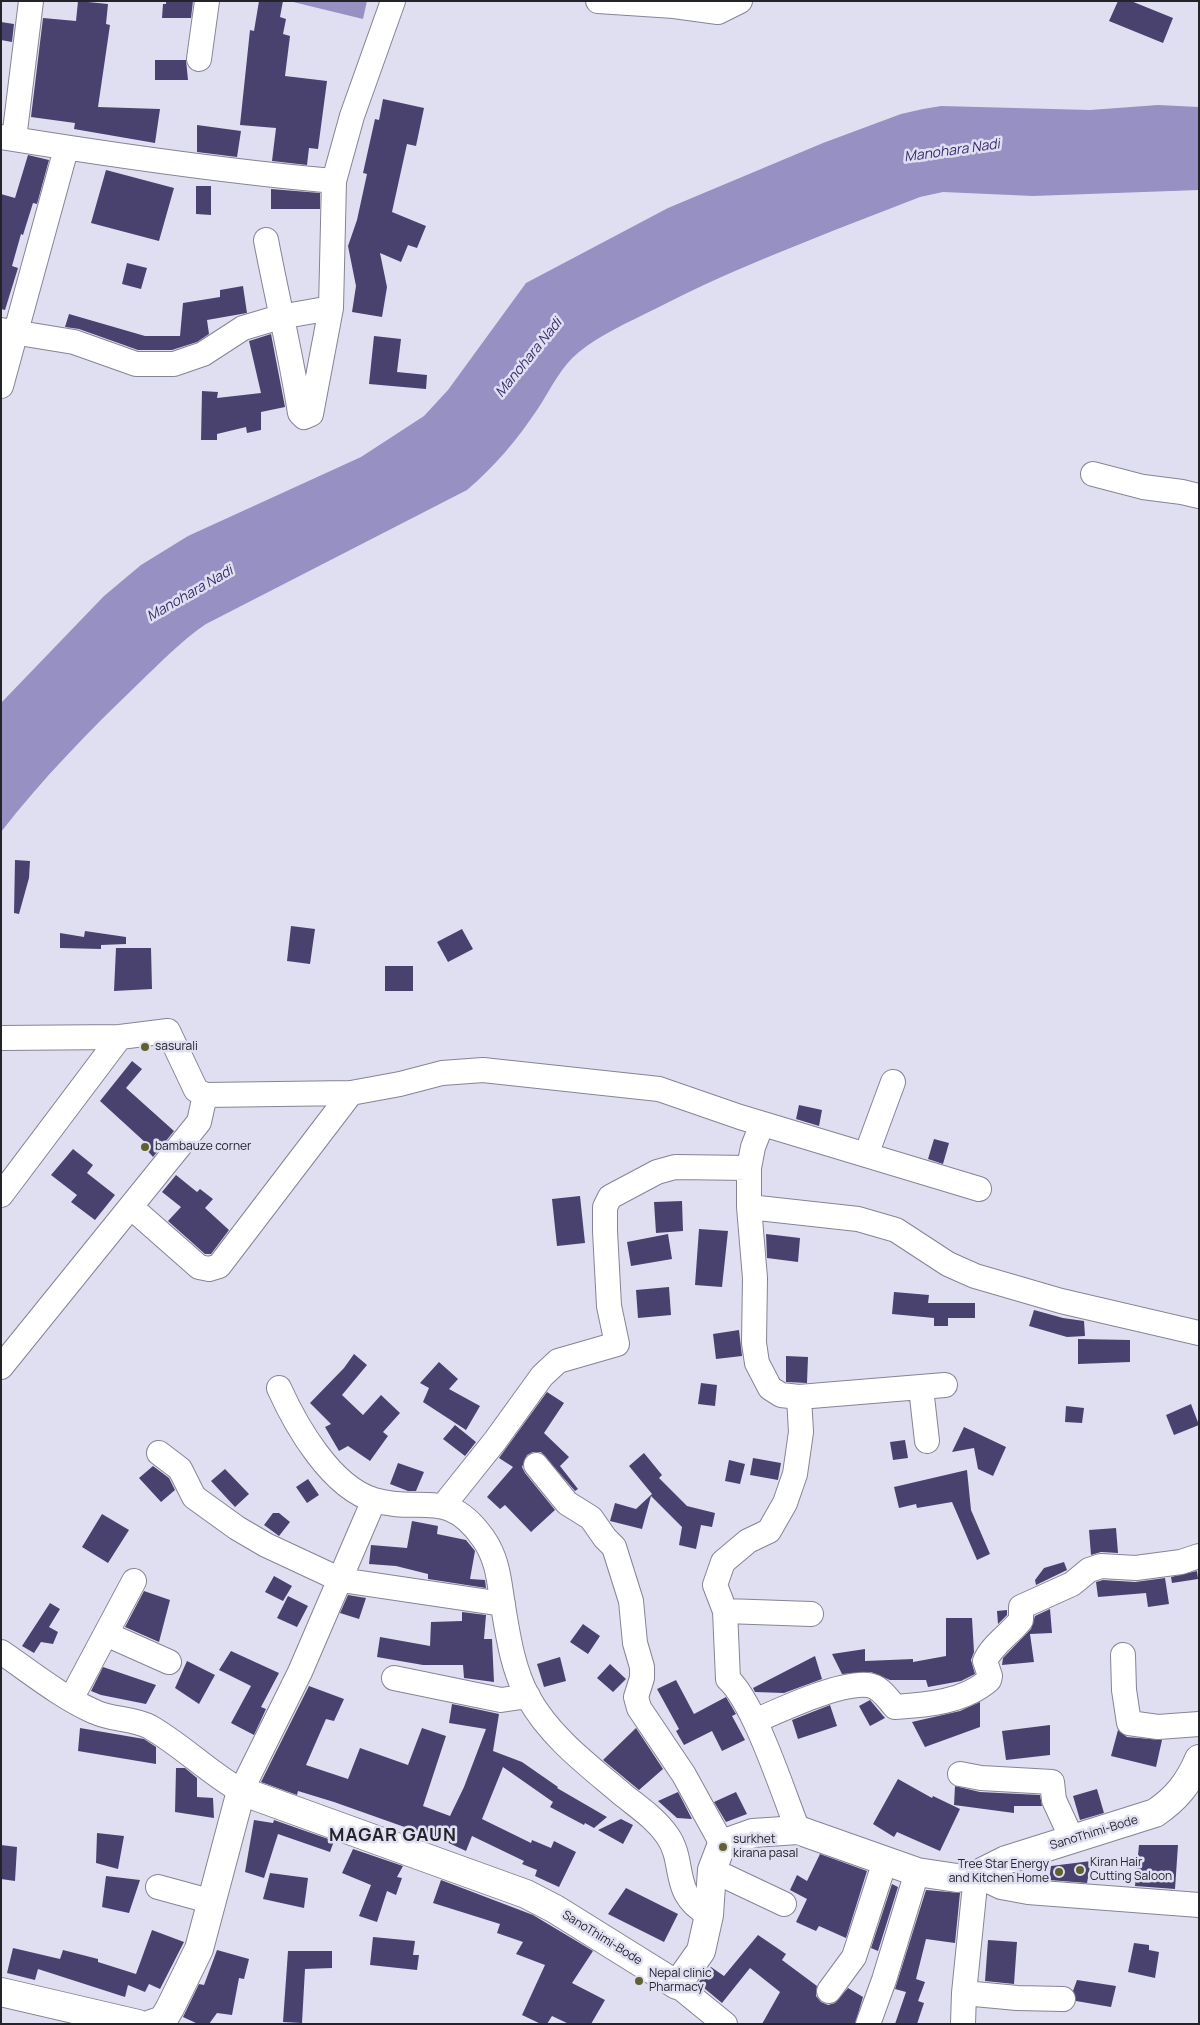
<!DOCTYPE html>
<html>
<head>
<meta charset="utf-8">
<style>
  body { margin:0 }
  #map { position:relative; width:1200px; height:2025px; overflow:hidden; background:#e0dff2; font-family:Manrope,sans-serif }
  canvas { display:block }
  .frame { position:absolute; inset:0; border:2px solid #23232a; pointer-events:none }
</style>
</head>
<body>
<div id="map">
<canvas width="1200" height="2025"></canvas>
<div class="frame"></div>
</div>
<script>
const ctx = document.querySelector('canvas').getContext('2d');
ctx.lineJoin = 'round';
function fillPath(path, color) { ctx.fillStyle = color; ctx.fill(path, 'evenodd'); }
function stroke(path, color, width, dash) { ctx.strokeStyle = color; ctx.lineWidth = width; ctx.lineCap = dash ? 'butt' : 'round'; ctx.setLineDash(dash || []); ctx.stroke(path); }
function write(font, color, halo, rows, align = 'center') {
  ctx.font = font + ' Manrope,sans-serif'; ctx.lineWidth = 5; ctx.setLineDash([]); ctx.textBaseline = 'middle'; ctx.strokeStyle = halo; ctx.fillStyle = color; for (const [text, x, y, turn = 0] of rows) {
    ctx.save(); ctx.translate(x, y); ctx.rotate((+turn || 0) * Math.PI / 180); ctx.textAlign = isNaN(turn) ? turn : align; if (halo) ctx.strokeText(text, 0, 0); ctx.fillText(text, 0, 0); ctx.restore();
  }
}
const water = new Path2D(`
  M 289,1 L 367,1 L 363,19 Z
  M 1158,105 L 1199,107 L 1199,190 L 1033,196 L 943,192 L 920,197 C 831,232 740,265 655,309 C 629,322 601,334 579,352 C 560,367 550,391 537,410 C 517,440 494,467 467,490 L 206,624 C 181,641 160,663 138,684 C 89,731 43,778 1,832 L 1,703 L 104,596 L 141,565 L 188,536 L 361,457 L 424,416 L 448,390 L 526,283 L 668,208 L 823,143 L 901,114 L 923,109 L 941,106 L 1090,110 Z`);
const building = new Path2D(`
  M 78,1 L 108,4 L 106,24 L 110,25 L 98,107 L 160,109 L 155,143 L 74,129 L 75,123 L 31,117 L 43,18 L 76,21 Z
  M 166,1 L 193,1 L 191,18 L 162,18 L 163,4 L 166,4 Z
  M 259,1 L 283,1 L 280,17 L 286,19 L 283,34 L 290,36 L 285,76 L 327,81 L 318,149 L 309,148 L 307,165 L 272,161 L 276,128 L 240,125 L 250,30 L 254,31 Z
  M 1118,1 L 1131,1 L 1173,18 L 1163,43 L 1109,21 Z
  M 1,22 L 14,24 L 12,42 L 1,40 Z
  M 155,60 L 186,60 L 188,80 L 155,80 Z
  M 383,99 L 424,108 L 416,146 L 407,144 L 392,212 L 426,226 L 417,248 L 408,245 L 401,262 L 380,253 L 387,287 L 382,317 L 352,312 L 356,286 L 348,246 L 357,220 L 367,174 L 363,173 L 375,119 L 379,120 Z
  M 197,125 L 241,131 L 237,157 L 197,152 Z
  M 28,155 L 49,160 L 37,204 L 33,203 L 23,235 L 21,234 L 12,266 L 18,268 L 5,310 L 1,309 L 1,194 L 15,198 Z
  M 106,170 L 174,188 L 159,241 L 91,223 Z
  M 196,186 L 211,186 L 211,215 L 196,214 Z
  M 271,189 L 320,193 L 320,209 L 271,209 Z
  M 127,263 L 147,268 L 141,289 L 122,284 Z
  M 243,286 L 247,313 L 207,320 L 209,334 L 197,342 L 172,350 L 138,350 L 79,329 L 65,327 L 69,314 L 145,336 L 180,336 L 183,303 L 220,297 L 220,290 Z
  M 271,334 L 285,407 L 261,412 L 261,430 L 247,433 L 246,427 L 217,434 L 217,440 L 201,440 L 202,391 L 218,392 L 217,398 L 261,393 L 249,341 Z
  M 374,336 L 401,339 L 397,372 L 427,375 L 426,389 L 369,384 Z
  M 15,860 L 30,861 L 29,878 L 19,914 L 14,913 Z
  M 291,926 L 315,929 L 310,964 L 287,961 Z
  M 462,929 L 473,949 L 448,962 L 437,942 Z
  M 85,931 L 126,937 L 126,944 L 101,945 L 101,949 L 60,948 L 60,933 L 84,937 Z
  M 116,948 L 151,948 L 152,989 L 114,991 Z
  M 385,966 L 413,966 L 413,991 L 385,991 Z
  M 132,1061 L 142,1069 L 126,1088 L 174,1131 L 153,1157 L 144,1147 L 147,1144 L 100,1101 Z
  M 799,1105 L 822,1110 L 819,1126 L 796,1119 Z
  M 934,1139 L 949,1143 L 943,1164 L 928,1159 Z
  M 73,1149 L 93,1165 L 87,1173 L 115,1195 L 95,1220 L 71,1202 L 77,1195 L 51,1175 Z
  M 176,1175 L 197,1192 L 200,1189 L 213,1199 L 205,1208 L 229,1230 L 211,1254 L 205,1254 L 168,1221 L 181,1207 L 162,1192 Z
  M 580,1196 L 585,1243 L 557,1246 L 552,1199 Z
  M 682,1201 L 683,1231 L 656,1233 L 654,1202 Z
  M 699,1229 L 728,1231 L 722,1287 L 695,1285 Z
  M 668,1234 L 672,1259 L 631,1266 L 627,1242 Z
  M 766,1234 L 800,1238 L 798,1262 L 767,1258 Z
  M 669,1287 L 671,1315 L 638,1318 L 636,1290 Z
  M 894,1292 L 929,1295 L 928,1303 L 975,1303 L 975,1318 L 948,1318 L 948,1326 L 934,1326 L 934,1318 L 892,1314 Z
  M 1034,1310 L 1063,1318 L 1084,1321 L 1085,1336 L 1067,1337 L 1029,1326 Z
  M 739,1330 L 742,1356 L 716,1359 L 713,1334 Z
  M 1078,1339 L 1130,1340 L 1130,1362 L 1078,1364 Z
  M 354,1354 L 367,1365 L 342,1395 L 363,1415 L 381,1395 L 400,1413 L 383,1432 L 388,1436 L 370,1461 L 348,1446 L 339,1451 L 325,1427 L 331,1424 L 310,1403 L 344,1368 Z
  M 786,1356 L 808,1357 L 807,1383 L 786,1382 Z
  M 439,1362 L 458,1379 L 449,1389 L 480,1406 L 466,1430 L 423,1402 L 429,1388 L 420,1383 Z
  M 701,1383 L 717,1385 L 715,1406 L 698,1404 Z
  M 547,1392 L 564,1403 L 544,1433 L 569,1457 L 560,1466 L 578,1489 L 575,1491 L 541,1452 L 533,1452 L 527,1455 L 522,1467 L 525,1473 L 555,1510 L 531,1532 L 505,1505 L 500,1509 L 487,1497 L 513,1467 L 499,1458 Z
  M 1191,1404 L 1199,1425 L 1174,1435 L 1166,1415 Z
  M 1066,1406 L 1084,1408 L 1082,1423 L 1065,1422 Z
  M 455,1425 L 476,1442 L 465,1456 L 443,1439 Z
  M 964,1427 L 1006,1447 L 993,1476 L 978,1469 L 974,1448 L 952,1452 Z
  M 905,1440 L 908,1458 L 893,1460 L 890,1442 Z
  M 644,1453 L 662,1475 L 659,1478 L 687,1506 L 715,1513 L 712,1527 L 701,1525 L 696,1549 L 679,1545 L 682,1527 L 651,1496 L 642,1529 L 610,1521 L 615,1503 L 636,1509 L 652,1494 L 629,1466 Z
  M 753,1458 L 781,1463 L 778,1480 L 750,1475 Z
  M 729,1460 L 745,1464 L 740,1484 L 725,1481 Z
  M 398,1463 L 424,1472 L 416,1491 L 408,1491 L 390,1484 Z
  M 153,1466 L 169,1478 L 175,1490 L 161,1502 L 139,1478 Z
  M 225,1469 L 249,1494 L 235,1507 L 211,1481 Z
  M 967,1470 L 971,1510 L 990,1554 L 977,1560 L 952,1502 L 917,1508 L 916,1504 L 899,1508 L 894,1487 Z
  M 308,1479 L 319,1495 L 307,1503 L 296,1487 Z
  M 273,1513 L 279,1513 L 290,1522 L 279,1536 L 264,1525 Z
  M 102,1514 L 129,1530 L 108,1563 L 82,1547 Z
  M 412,1521 L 438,1526 L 437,1534 L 466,1540 L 475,1551 L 470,1579 L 485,1580 L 486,1588 L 428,1579 L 428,1574 L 396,1566 L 369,1564 L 371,1545 L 407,1548 Z
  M 1116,1528 L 1118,1553 L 1101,1552 L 1091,1555 L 1089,1530 Z
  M 1064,1562 L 1067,1570 L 1036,1585 L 1035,1580 L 1044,1568 Z
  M 1197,1571 L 1198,1579 L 1172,1583 L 1171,1577 Z
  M 274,1576 L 292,1586 L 283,1601 L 265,1592 Z
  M 1165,1578 L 1169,1604 L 1148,1607 L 1146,1593 L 1098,1597 L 1096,1582 L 1103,1580 L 1135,1582 Z
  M 144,1591 L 170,1600 L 159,1642 L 125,1627 Z
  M 348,1595 L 366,1598 L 359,1619 L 340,1613 Z
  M 288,1596 L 308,1606 L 297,1627 L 277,1618 Z
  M 50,1603 L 60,1609 L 49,1627 L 58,1632 L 53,1644 L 41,1642 L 34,1653 L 22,1646 Z
  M 1050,1609 L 1052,1633 L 1030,1634 L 1034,1662 L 1002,1665 L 1003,1658 L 1031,1629 L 1035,1616 Z
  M 1007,1610 L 1007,1615 L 998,1624 L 997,1611 Z
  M 462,1612 L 486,1615 L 484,1639 L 492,1639 L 494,1682 L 464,1678 L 463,1665 L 423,1665 L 377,1657 L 380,1637 L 430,1646 L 431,1622 L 462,1621 Z
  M 946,1618 L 972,1618 L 974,1652 L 971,1660 L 975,1674 L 961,1681 L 928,1687 L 926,1680 L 890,1680 L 871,1672 L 842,1674 L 832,1654 L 865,1649 L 865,1661 L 913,1659 L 913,1662 L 946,1656 Z
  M 583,1624 L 600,1636 L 588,1654 L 570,1642 Z
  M 231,1651 L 279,1673 L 261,1707 L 266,1709 L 254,1735 L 231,1723 L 251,1686 L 219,1670 Z
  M 815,1656 L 822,1679 L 784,1693 L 755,1692 L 753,1688 Z
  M 560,1657 L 566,1681 L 544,1687 L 537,1664 Z
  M 187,1661 L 215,1675 L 199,1704 L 175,1688 Z
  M 610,1664 L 626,1679 L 613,1692 L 597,1678 Z
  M 103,1667 L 156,1685 L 146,1704 L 101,1695 L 91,1691 Z
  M 676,1680 L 694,1714 L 726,1697 L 736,1714 L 732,1716 L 745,1740 L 722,1751 L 712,1731 L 684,1745 L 676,1731 L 679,1729 L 657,1689 Z
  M 309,1686 L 344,1699 L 334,1721 L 326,1719 L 306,1765 L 348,1779 L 360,1748 L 408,1765 L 422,1728 L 446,1736 L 423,1806 L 450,1816 L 464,1787 L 486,1729 L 449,1723 L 452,1704 L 462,1706 L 499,1714 L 493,1751 L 522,1762 L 558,1787 L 557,1788 L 607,1817 L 594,1828 L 585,1823 L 584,1825 L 550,1807 L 553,1802 L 503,1767 L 482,1819 L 531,1843 L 532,1840 L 551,1848 L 554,1841 L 576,1852 L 559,1887 L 535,1876 L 537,1870 L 522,1864 L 524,1861 L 472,1836 L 466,1851 L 427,1833 L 427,1835 L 334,1802 L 298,1791 L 297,1795 L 261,1782 Z
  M 870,1700 L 885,1718 L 870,1726 L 859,1706 Z
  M 980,1702 L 980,1727 L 925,1747 L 912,1722 L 960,1711 Z
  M 830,1705 L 837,1726 L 798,1739 L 792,1720 Z
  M 1050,1725 L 1050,1755 L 1006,1760 L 1002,1731 Z
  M 80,1728 L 144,1739 L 156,1747 L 156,1764 L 78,1751 Z
  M 636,1728 L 663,1769 L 639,1790 L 603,1760 Z
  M 1118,1730 L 1127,1737 L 1162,1740 L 1156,1767 L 1111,1756 Z
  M 176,1768 L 185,1768 L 197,1778 L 197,1797 L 213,1798 L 214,1818 L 175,1812 Z
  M 898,1779 L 932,1798 L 933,1796 L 960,1809 L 940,1851 L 897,1832 L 894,1837 L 873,1824 Z
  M 955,1786 L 980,1792 L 1040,1795 L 1042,1806 L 1014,1806 L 1014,1813 L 954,1805 Z
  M 1097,1789 L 1104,1813 L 1080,1820 L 1073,1796 Z
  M 678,1792 L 692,1819 L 677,1818 L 658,1801 Z
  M 736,1792 L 747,1814 L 726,1822 L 714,1802 Z
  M 621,1819 L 633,1825 L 623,1844 L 598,1830 Z
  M 254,1820 L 273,1823 L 274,1820 L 334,1841 L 330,1852 L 278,1834 L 264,1878 L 245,1872 Z
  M 97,1833 L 124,1836 L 118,1869 L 96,1863 Z
  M 1,1845 L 17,1847 L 15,1881 L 1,1879 Z
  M 1139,1845 L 1178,1845 L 1175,1889 L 1135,1886 Z
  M 353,1849 L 403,1866 L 397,1877 L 402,1878 L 396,1895 L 387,1891 L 377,1922 L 359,1916 L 371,1885 L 342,1873 Z
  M 820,1854 L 867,1871 L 846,1938 L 819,1926 L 816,1931 L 796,1922 L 807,1899 L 790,1890 L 797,1875 L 807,1881 Z
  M 1091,1861 L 1087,1883 L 1049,1880 L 1051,1866 Z
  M 270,1873 L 308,1878 L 304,1908 L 263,1899 Z
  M 106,1876 L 140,1880 L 129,1913 L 102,1907 Z
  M 441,1880 L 533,1915 L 593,1951 L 572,1983 L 605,2000 L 591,2024 L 569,2024 L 552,2016 L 547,2024 L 541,2024 L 522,2015 L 545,1965 L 516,1954 L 523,1942 L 497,1933 L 500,1924 L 433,1903 Z
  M 892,1884 L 898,1887 L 878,1951 L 871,1948 Z
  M 626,1888 L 678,1914 L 664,1942 L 608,1914 Z
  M 926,1890 L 960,1893 L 955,1943 L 926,1939 L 916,1979 L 925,1982 L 918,2001 L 924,2003 L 917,2024 L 895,2024 L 906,1992 L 895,1989 Z
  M 152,1930 L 184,1942 L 160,1989 L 149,1984 L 145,1992 L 128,1985 L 125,1997 L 38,1969 L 35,1980 L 7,1973 L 13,1948 L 60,1959 L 63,1950 L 98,1959 L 98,1962 L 136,1974 Z
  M 758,1935 L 786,1954 L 782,1960 L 817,1986 L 816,1996 L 821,2002 L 828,2005 L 835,2003 L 848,1988 L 863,1997 L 855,2024 L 762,2024 L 780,1992 L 750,1968 L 722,2003 L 698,1983 L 711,1967 L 724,1976 Z
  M 373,1937 L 415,1941 L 413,1955 L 419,1955 L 417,1970 L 370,1965 Z
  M 988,1940 L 1017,1942 L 1014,1984 L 985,1981 Z
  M 1134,1943 L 1149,1945 L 1149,1950 L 1159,1952 L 1155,1978 L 1128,1972 Z
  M 217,1950 L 249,1959 L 244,1979 L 239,1978 L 232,2015 L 217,2013 L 209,2024 L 198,2024 L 183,2017 L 199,1984 L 204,1985 Z
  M 288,1951 L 332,1951 L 332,1968 L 305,1969 L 302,2023 L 283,2022 Z
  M 1077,1980 L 1116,1986 L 1111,2007 L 1076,2001 L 1073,1991 Z`);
const minor = new Path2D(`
  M 598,1 L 674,6 L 718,12 L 740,1
  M 199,59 L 207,1
  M 1,137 C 112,155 222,171 334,181
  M 14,139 L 31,1
  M 266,240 C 277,298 291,354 300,413 L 304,417 L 311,414 L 331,308 L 334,181 L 352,116 L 393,1
  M 1,330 L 74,342 L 136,364 L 174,364 L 203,354 L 243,328 L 280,317 L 331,308
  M 1,386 L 66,149
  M 1093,474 L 1143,487 L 1182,492 L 1199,496
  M 1,1038 L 120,1037 L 168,1031 L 196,1090 L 205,1095 L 351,1093 L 400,1084 L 442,1073 L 483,1070 L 659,1089 L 740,1117 L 979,1189
  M 762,1124 L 753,1147 L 749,1168 L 749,1207 L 755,1278 L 754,1343 L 757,1363 L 770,1388 L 781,1395 L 799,1397 L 801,1432 L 795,1474 L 785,1503 L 769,1531 L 748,1541 L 723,1562 L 715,1585 L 725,1611 L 728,1679 C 755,1704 783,1793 798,1830
  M 866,1155 L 893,1082
  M 1,1195 L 120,1037
  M 749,1207 L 858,1219 L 896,1230 L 948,1264 L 975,1276 L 1061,1301 L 1199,1333
  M 132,1208 L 199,1267 L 209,1269 L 219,1266 L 351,1093
  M 1,1367 L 199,1122 L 205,1095
  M 279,1388 C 296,1426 331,1487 374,1500 C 420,1514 447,1487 483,1538 C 498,1559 499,1581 503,1606 C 508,1636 513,1670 528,1697 C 550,1737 588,1765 622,1794 C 638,1807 655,1818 667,1835 C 687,1863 669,1893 709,1915
  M 921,1388 L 927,1441
  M 799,1397 L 945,1385
  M 159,1453 L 180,1469 L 194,1497 L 237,1528 L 266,1545 L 341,1580 L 503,1604
  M 536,1465 L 567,1503 L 591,1518 L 605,1538 L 614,1547 L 631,1601 L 635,1643 L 642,1667 L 642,1678 L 636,1697 L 639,1708 L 684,1775 L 722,1844
  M 443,1506 L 495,1441 L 542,1376 L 558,1361 L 617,1344 L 609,1306 L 605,1231 L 605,1207 L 610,1197 L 657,1172 L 675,1167 L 749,1168
  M 725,1611 L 811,1614
  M 106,1634 L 169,1662
  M 1,1652 C 32,1673 61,1697 95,1712 C 112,1720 133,1718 150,1727 C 183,1746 209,1773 241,1791 L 300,1672 L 374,1500
  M 1123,1655 L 1124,1690 L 1129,1723 L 1158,1727 L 1199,1724
  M 394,1678 L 501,1700 L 528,1696
  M 71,1699 L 134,1581
  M 755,1721 C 782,1709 840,1682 868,1685 C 880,1686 888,1699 895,1707 C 926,1705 964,1702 989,1680 L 990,1676 L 985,1661 C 992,1645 1010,1634 1021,1620 L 1021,1607 L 1072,1584 L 1089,1570 L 1101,1566 L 1136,1568 L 1181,1562 L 1199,1556
  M 960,1774 L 981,1778 L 1052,1782 L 1054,1800 L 1072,1839
  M 712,1870 L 784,1904
  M 158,1887 L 213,1902
  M 677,1985 L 725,2024
  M 829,1991 L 854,1957 L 885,1861
  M 964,1993 L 1017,1998 L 1063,1999
  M 868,2024 L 884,1980 L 917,1872
  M 963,2024 L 964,1993 L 976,1875 L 1001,1887 L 1028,1892 L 1199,1905`);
const major = new Path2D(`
  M 1,1992 L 138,2024
  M 151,2024 L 163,2020 L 170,2008 L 199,1949 L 241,1791 L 526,1894 L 555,1909 L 677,1985 L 701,1951 L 709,1915 L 712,1870 L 722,1844 L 753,1833 L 798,1830 L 917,1872 L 957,1878 L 976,1875 L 1006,1860 L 1155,1813 C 1176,1799 1189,1783 1199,1759`);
const markers = [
  [145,1047,5,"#60612e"],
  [145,1147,5,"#60612e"],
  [723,1847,5,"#60612e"],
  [1080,1870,5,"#60612e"],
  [1059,1872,5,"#60612e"],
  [639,1981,5,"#60612e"]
];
const poiNames = [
  ["sasurali",155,1047],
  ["bambauze corner",155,1147],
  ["surkhet",733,1840],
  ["kirana pasal",733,1854],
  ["Kiran Hair",1090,1863],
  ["Cutting Saloon",1090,1877],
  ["Tree Star Energy",1049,1865,"right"],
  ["and Kitchen Home",1049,1879,"right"],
  ["Nepal clinic",649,1974],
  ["Pharmacy",649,1988]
];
const streetNames = [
  ["SanoThimi-Bode",1094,1833,-17],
  ["SanoThimi-Bode",602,1938,32]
];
const waterNames = [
  ["Manohara Nadi",952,151,-8],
  ["Manohara Nadi",529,358,-51],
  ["Manohara Nadi",190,594,-30]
];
const districtNames = [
  ["MAGAR GAUN",393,1836]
];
fillPath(water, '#9690c3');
fillPath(building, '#49426f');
stroke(minor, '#858495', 26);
stroke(major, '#858495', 30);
stroke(minor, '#fff', 24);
stroke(major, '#fff', 28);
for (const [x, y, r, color] of markers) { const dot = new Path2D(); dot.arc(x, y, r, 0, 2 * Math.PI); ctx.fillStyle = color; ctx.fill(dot); stroke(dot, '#e0dff2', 2); }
write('12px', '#23232a', '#e0dff2', poiNames, 'left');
write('12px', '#23232a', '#e0dff2', streetNames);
write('italic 14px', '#3a2c6b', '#e0dff2', waterNames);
ctx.letterSpacing = '1px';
write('bold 18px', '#23232a', '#e0dff2', districtNames);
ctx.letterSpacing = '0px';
</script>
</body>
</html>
